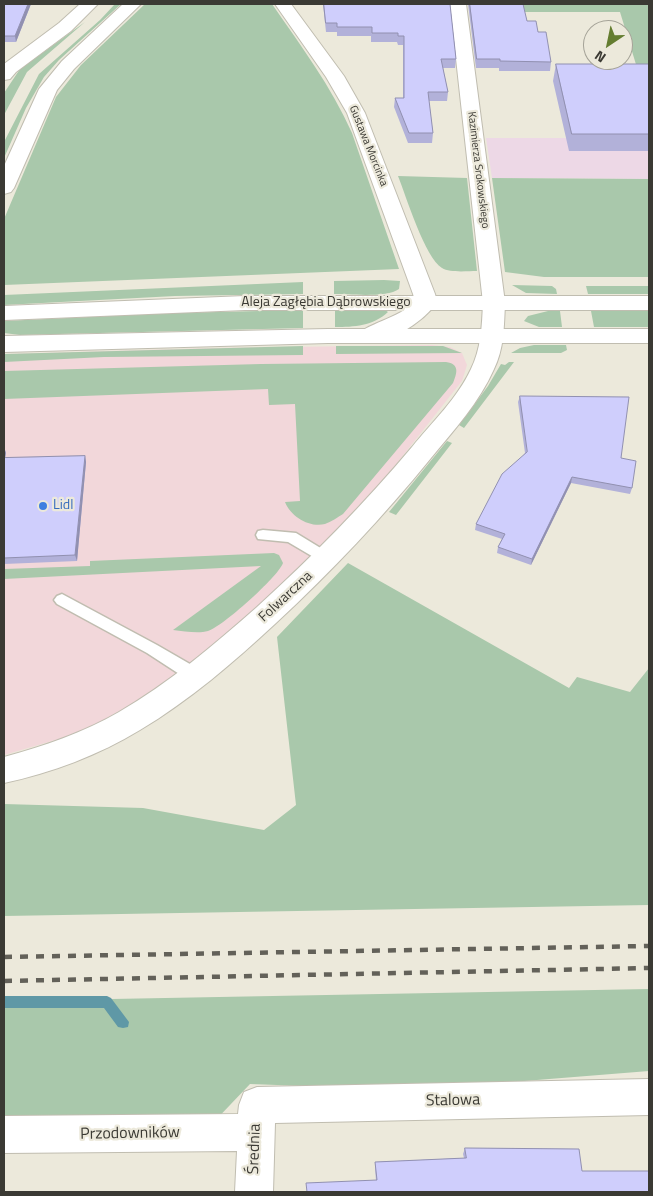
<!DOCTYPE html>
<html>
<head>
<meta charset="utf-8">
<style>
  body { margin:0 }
  #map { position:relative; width:653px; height:1196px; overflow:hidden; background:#ece9db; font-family:"Titillium Web",sans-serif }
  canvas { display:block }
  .frame { position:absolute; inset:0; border:5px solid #3b3a34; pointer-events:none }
  .north { position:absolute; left:583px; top:20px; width:50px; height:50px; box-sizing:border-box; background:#ece9db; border:1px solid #a5a398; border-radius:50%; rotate:214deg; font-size:14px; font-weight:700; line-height:20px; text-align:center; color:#3b3a34 }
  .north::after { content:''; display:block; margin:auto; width:18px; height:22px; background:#647d30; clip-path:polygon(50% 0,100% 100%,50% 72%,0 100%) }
</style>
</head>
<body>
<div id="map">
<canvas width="653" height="1196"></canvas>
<div class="frame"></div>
<div class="north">N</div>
</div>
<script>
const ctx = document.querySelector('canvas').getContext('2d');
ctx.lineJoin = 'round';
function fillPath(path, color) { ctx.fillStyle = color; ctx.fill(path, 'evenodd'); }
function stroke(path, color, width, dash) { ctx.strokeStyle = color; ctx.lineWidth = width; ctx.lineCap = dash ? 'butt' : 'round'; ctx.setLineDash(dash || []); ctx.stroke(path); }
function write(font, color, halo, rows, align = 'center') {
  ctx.font = font + ' "Titillium Web",sans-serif'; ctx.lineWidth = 4.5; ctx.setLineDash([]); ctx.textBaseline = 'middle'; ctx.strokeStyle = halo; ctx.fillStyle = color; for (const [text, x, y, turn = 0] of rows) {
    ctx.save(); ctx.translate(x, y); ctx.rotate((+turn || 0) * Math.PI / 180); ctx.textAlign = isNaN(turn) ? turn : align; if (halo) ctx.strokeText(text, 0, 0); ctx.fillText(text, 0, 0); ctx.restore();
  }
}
const commercial = new Path2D(`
  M 432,345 L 450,347 L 462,353 L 467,365 L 462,381 L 386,477 L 289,580 L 177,678 L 83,732 L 4,755 L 4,354 L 214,348 Z`);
const industrial = new Path2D(`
  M 486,138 L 649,138 L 649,179 L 492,178 Z`);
const green = new Path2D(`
  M 115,4 L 121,4 L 59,60 L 44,77 L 26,108 L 4,158 L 4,142 L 39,74 L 100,20 Z
  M 145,4 L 272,4 C 301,46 331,86 352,133 L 399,269 L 4,285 L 4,219 L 56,97 L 81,65 Z
  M 473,4 L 649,4 L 649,71 L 638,71 L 620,12 L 474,12 Z
  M 85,22 L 27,72 L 4,115 L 4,93 L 20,69 Z
  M 398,176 L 467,178 L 477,271 C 467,271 450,273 442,268 C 425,258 406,196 398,176 Z
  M 492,178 L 649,179 L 649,277 L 544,277 L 505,272 Z
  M 384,280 L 400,281 L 399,289 C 387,298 350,294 334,294 L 334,281 Z
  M 303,282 L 303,294 L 175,296 L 4,305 L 4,295 Z
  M 512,285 L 552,286 L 556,289 L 557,294 L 526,293 Z
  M 586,286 L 649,286 L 649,294 L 588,294 Z
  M 303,310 L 303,328 L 20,335 L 4,333 L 4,321 L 172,313 Z
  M 335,310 L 385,310 L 388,312 C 373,326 354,327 335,327 Z
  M 548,311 L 560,311 L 562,327 L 539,327 L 524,321 L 528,316 Z
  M 591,311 L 649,311 L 649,327 L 594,327 Z
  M 534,345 L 566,345 L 567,350 L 561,353 L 511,353 L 520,348 Z
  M 303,346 L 303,355 L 104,357 L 4,362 L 4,354 Z
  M 336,346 L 443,346 L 462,353 L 336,354 Z
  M 446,362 C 460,364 457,373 453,383 L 343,514 C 338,517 331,522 325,524 C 310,528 291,517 285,502 L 300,501 L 295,404 L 269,405 L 268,389 L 4,399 L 4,371 L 261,364 Z
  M 509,362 L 514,362 L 464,428 L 459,425 L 488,386 L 501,364 L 505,365 Z
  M 447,441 L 452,443 L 396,515 L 389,512 Z
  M 274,553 L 279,555 L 283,563 C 278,577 222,627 208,631 C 198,634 184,631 173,630 L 261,566 L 4,579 L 4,569 L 90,566 L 90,561 Z
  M 348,563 L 569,688 L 577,677 L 630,692 L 649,668 L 649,905 L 4,916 L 4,804 L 143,808 L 264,830 L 296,805 L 277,637 Z
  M 649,989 L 649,1071 L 412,1090 L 250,1084 L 210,1126 L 4,1126 L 4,1001 Z`);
const stream = new Path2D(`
  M 4,996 L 107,996 L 111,998 L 129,1022 L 128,1027 L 123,1028 L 118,1027 L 104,1008 L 4,1008 Z`);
const service = new Path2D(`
  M 263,530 L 296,533 L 332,555 L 334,559 L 332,563 L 327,565 L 288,542 L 258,539 L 256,535 L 258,531 Z
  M 62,594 L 157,645 L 202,671 L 204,676 L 202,681 L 196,683 L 190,681 L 147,653 L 57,604 L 54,600 L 57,596 Z`);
const minor = new Path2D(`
  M 80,4 L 98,4 L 71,31 L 16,72 L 10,79 L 4,80 L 4,64 L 59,23 Z
  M 123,4 L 141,4 L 74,69 L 57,90 L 14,188 L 11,192 L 4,194 L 4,166 L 39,89 L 62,61 Z
  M 275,4 L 291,4 L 344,76 L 365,113 L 435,294 L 437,302 C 424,322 384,348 360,341 L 357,336 C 364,324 399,319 415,301 L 413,294 L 347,113 L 326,77 Z
  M 450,4 L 466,4 L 505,303 C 504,326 504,349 494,369 C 479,403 454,430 431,458 C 383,517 332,571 276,623 C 234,662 190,700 140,730 C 99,755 51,773 4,783 L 4,757 C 44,746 83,733 119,712 C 169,683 214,645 257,607 C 312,557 364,504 412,447 C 432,422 457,399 471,369 C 481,349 482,326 483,303 Z
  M 649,1079 L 649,1115 L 275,1123 L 273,1192 L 235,1192 L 237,1151 L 4,1153 L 4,1116 L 238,1114 L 239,1105 L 244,1092 L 257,1087 Z`);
const tertiary = new Path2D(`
  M 245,296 L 649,296 L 649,310 L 245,310 L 4,320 L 4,306 Z
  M 328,329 L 649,329 L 649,343 L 328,343 L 4,352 L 4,336 Z`);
const rail = new Path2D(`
  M 4,957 L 649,946
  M 4,981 L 649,968`);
const wall = new Path2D(`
  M 4,4 L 31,4 L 16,42 L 4,42 Z
  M 323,4 L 450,4 L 456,59 L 455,68 L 443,68 L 448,92 L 447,101 L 429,101 L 433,133 L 432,143 L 408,143 L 394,107 L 395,98 L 403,98 L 403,45 L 398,45 L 397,42 L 371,42 L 371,36 L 337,36 L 337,32 L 326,32 Z
  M 468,4 L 523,4 L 527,21 L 538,32 L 551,62 L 550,71 L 499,71 L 499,68 L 476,68 Z
  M 556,64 L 649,64 L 649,151 L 569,151 L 553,81 Z
  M 520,396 L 621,458 L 632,488 L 630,494 L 571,483 L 531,565 L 497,553 L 498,547 L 502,539 L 475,530 L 476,524 L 525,453 L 518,402 Z
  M 4,447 L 6,453 L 5,458 L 85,456 L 86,462 L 77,561 L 4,564 Z
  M 465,1148 L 579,1149 L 376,1181 L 375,1167 L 375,1162 L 464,1158 L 463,1154 Z`);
const shadedWall = new Path2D(`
  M 28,4 L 31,4 L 16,42 L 15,36 Z
  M 4,447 L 6,453 L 4,464 Z
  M 85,456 L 86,462 L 77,561 L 75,555 Z
  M 572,477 L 571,483 L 531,565 L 532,559 Z`);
const building = new Path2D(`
  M 4,4 L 28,4 L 15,36 L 4,36 Z
  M 324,4 L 450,4 L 456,59 L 441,59 L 448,92 L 428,92 L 433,133 L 409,133 L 395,98 L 404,98 L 404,36 L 398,36 L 398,33 L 372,33 L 372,27 L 337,27 L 337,23 L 326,23 Z
  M 470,4 L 523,4 L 527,21 L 536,21 L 538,32 L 546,32 L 551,62 L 500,61 L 500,59 L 477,59 Z
  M 556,64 L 649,64 L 649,134 L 572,134 Z
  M 520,396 L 629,397 L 621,458 L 636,461 L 632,488 L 572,477 L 532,559 L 498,547 L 505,534 L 476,524 L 502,474 L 527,452 Z
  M 85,456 L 75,555 L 4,558 L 4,458 Z
  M 465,1148 L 579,1149 L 582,1171 L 649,1171 L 649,1192 L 307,1192 L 306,1183 L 377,1180 L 375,1162 L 466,1158 Z`);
const markers = [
  [43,506,5,"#3f7fe0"]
];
const farStreetnames = [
  ["Gustawa Morcinka",368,146,68],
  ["Kazimierza Srokowskiego",478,170,83]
];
const streetNames = [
  ["Aleja Zagłębia Dąbrowskiego",326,303],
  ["Folwarczna",286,597,-43]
];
const shopNames = [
  ["Lidl",53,506]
];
const nearStreetnames = [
  ["Stalowa",453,1101,-1],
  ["Przodowników",130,1134,-1],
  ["Średnia",255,1149,-88]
];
fillPath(commercial, '#f2d7da');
fillPath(industrial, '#edd8e6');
fillPath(green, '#a9c8ab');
fillPath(stream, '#5f98a6');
stroke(service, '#c0bdb0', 3);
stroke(minor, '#c0bdb0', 2);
stroke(tertiary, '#c0bdb0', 2);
fillPath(service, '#fff');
fillPath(minor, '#fff');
fillPath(tertiary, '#fff');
stroke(rail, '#636159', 4.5, [8, 8]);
fillPath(wall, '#b2b1d9');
fillPath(shadedWall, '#9190b0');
fillPath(building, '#cfcefc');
stroke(building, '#9190b0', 1);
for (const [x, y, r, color] of markers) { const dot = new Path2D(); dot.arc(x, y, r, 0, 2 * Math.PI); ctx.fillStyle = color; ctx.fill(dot); stroke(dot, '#ece9db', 2); }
write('11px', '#3b3a34', '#ece9db', farStreetnames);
write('14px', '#3b3a34', '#ece9db', streetNames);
write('14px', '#366cbe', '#ece9db', shopNames, 'left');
write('16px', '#3b3a34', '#ece9db', nearStreetnames);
</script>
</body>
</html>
